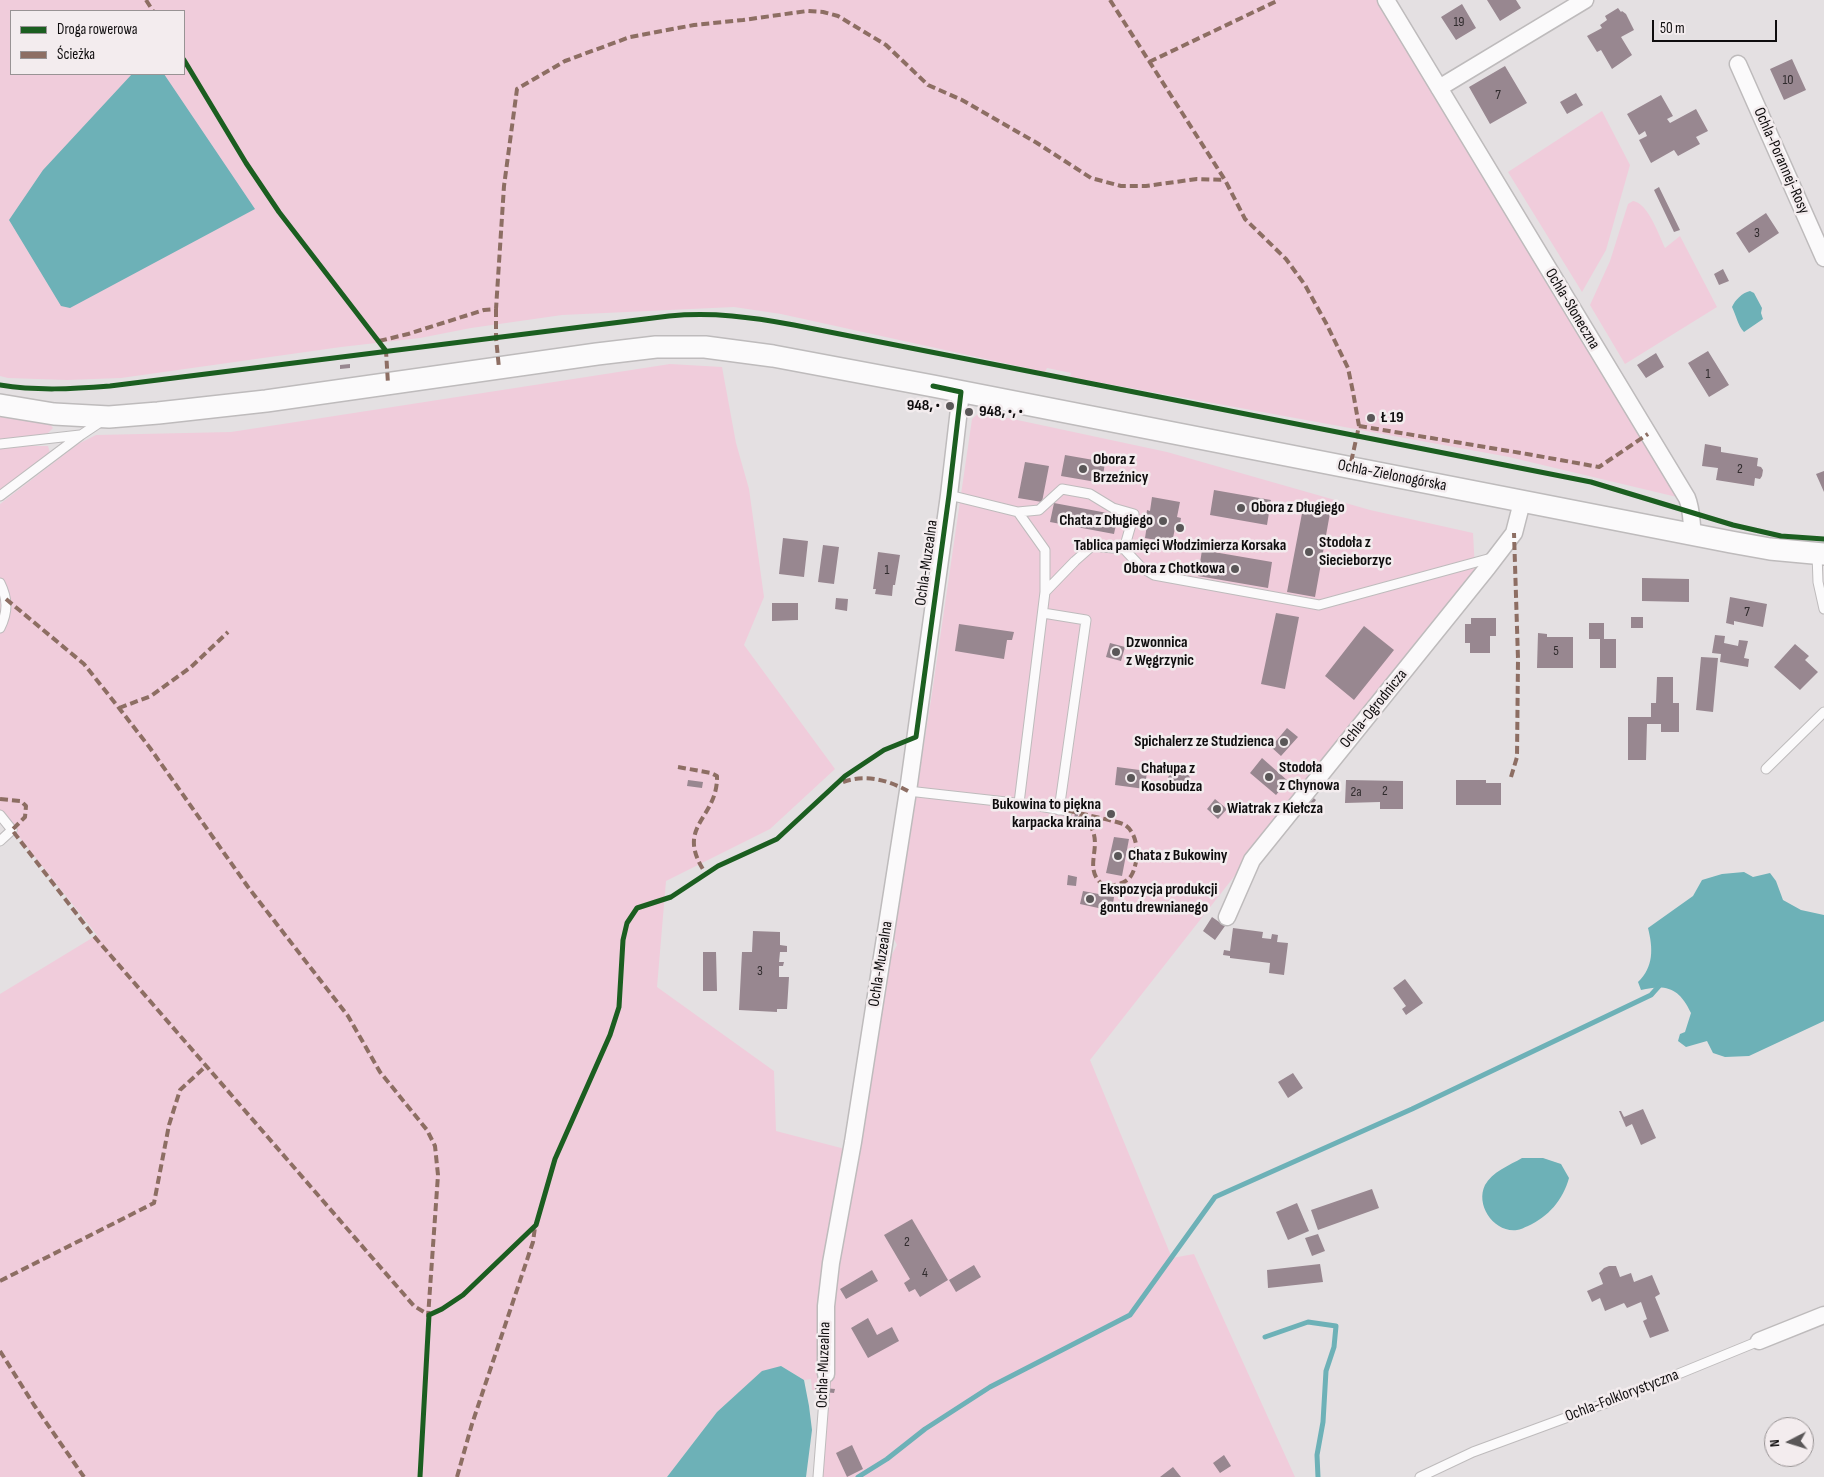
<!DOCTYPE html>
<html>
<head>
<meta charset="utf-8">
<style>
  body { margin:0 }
  #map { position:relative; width:1824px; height:1477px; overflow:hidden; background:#e4e0e2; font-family:"Sofia Sans Condensed",sans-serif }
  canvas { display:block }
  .legend { position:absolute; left:10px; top:10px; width:175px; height:65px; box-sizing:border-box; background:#f3ecee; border:1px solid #989394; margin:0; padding:6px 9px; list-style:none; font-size:15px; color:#0f0d0e }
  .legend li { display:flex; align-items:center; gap:10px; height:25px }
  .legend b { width:25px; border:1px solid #989394 }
  .north { position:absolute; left:1764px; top:1417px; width:50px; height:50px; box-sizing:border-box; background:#f3ecee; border:1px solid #989394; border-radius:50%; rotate:265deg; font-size:14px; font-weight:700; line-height:20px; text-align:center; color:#0f0d0e }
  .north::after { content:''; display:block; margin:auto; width:18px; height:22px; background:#5a5758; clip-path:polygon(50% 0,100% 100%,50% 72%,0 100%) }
  .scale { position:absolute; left:1652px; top:20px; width:125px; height:22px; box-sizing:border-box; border:2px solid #0f0d0e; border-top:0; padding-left:6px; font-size:15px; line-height:18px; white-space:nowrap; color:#0f0d0e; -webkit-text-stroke:4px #f3ecee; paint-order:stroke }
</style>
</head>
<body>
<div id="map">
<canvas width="1824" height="1477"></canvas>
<ul class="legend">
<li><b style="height:6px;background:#1b5e20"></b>Droga rowerowa</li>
<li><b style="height:6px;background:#8d6e63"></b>Ścieżka</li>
</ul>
<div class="north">N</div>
<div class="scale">50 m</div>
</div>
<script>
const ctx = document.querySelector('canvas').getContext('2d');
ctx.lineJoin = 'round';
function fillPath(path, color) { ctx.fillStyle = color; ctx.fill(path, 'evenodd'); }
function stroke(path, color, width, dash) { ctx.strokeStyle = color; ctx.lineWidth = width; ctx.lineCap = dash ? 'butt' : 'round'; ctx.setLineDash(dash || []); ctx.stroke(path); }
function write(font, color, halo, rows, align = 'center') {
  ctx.font = font + ' "Sofia Sans Condensed",sans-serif'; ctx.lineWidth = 5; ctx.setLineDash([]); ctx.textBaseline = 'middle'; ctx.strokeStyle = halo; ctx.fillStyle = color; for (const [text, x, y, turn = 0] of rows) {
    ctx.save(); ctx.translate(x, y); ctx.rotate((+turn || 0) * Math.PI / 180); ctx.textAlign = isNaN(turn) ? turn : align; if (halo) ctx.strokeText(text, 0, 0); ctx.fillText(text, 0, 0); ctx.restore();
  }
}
const green = new Path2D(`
  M 0,0 L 1380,0 L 1681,498 L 1509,457 L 1070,377 L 1071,373 L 1047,368 L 1045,372 L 781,314 L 734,307 L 562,315 L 471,328 L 420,338 L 341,347 L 121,378 L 67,380 L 8,378 L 0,376 ZM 11,11 L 184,11 L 184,74 L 11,74 Z
  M 1602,111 L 1630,165 L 1606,250 L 1582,292 L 1508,172 Z
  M 1633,201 C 1648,203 1659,235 1665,248 L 1680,236 L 1717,307 L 1625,364 L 1590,305 L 1610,261 L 1628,204 Z
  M 670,364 L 722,367 L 736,443 L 749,489 L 764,597 L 744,645 L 835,769 L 770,829 L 666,881 L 657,987 L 774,1071 L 776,1131 L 845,1149 L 888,962 L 897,945 L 893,937 L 931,700 L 972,419 L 980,412 L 1167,452 L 1370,510 L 1473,533 L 1475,570 L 1090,1060 L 1172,1258 L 1194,1254 L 1295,1477 L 818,1477 L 826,1391 L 812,1390 L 811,1379 L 804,1380 L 781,1366 L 746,1386 L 717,1412 L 667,1477 L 0,1477 L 0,994 L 97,935 L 0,813 L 0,504 L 78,444 L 96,435 L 231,432 Z
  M 0,413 L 48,422 L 53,428 L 46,435 L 0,439 Z
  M 26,446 L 48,446 L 50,453 L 0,493 L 0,447 Z`);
const water = new Path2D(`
  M 132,74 L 164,74 L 255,209 L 70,308 L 61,306 L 9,220 L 43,170 Z
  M 1750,291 L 1754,293 L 1762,308 L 1761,313 L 1763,319 L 1744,332 C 1738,326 1736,315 1732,307 C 1735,300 1742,293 1750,291 Z
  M 1744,872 L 1753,877 L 1770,873 L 1776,881 L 1783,900 L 1801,910 L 1824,915 L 1824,1021 L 1749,1056 L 1725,1057 L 1713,1053 L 1707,1041 L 1686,1047 L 1678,1041 L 1680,1034 L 1685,1032 L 1691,1013 C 1679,988 1667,984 1641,990 L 1638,982 C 1654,967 1653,948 1648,928 L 1693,896 L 1702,880 L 1722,874 Z
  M 1522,1158 L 1543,1158 L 1561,1164 L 1569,1178 C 1563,1200 1548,1217 1528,1226 C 1525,1227 1520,1230 1517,1230 C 1494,1233 1475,1205 1485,1185 C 1492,1172 1510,1165 1522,1158 Z
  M 781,1366 L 804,1380 L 809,1406 L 812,1430 L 806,1477 L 667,1477 L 717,1412 L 762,1371 Z`);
const stream = new Path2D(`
  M 1265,1337 L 1308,1322 L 1336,1326 L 1334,1347 L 1326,1371 L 1323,1422 L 1317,1455 L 1318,1477
  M 858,1477 L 887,1459 L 925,1429 L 990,1387 L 1130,1315 L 1215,1197 L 1412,1109 L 1651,995 L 1659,986`);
const building = new Path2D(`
  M 1487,0 L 1516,0 L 1521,8 L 1500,21 Z
  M 1462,4 L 1476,28 L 1456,40 L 1441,17 Z
  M 1618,8 L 1621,12 L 1622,11 L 1626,14 L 1634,30 L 1621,37 L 1632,55 L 1612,69 L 1601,50 L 1597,52 L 1587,36 L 1602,28 L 1600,25 L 1607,20 L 1605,16 Z
  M 1792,59 L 1806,90 L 1784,100 L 1770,69 Z
  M 1505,66 L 1527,103 L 1490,124 L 1469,87 Z
  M 1576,93 L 1583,105 L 1567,114 L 1560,102 Z
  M 1661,95 L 1673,116 L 1667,119 L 1670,123 L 1696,109 L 1708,131 L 1696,137 L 1700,144 L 1678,156 L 1674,150 L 1651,163 L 1639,140 L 1647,136 L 1645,131 L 1639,135 L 1627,114 Z
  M 1659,187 L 1680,230 L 1674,232 L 1654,190 Z
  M 1766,213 L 1779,233 L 1749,253 L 1736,233 Z
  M 1723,269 L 1729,281 L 1719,285 L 1714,274 Z
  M 1708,351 L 1729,385 L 1709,397 L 1688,363 Z
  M 1656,353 L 1664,367 L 1646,378 L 1637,365 Z
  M 350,364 L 350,368 L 340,369 L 340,365 Z
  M 1705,444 L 1721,447 L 1721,452 L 1758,458 L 1757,466 L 1761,467 L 1763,470 L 1762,476 L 1760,479 L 1755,478 L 1754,486 L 1716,480 L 1718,468 L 1702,466 Z
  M 1065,455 L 1105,462 L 1102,483 L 1061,476 Z
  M 1025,462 L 1049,466 L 1042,502 L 1018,498 Z
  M 1824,471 L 1824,492 L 1816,474 Z
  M 1214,490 L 1271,500 L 1267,525 L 1210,515 Z
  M 1152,497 L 1180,502 L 1177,517 L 1181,518 L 1179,529 L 1175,528 L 1172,543 L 1145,538 L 1147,525 L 1145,524 L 1147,510 L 1150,511 Z
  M 1054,503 L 1118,515 L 1114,534 L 1050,522 Z
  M 1303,508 L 1330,513 L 1315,597 L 1287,592 Z
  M 783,538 L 808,541 L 804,577 L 779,574 Z
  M 823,545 L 839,547 L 834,584 L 818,582 Z
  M 1202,550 L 1272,562 L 1268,588 L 1198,576 Z
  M 878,552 L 900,555 L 895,585 L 893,585 L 892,596 L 875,594 L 876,589 L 873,589 Z
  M 1642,578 L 1689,579 L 1689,602 L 1642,601 Z
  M 1730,597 L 1767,604 L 1763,627 L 1734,621 L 1734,625 L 1726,623 Z
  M 836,598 L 848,599 L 847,611 L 835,609 Z
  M 772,603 L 798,603 L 798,620 L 772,621 Z
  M 1276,613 L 1299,617 L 1285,689 L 1261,684 Z
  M 1631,617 L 1643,617 L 1643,628 L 1631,628 Z
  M 1471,618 L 1496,618 L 1496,636 L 1490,636 L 1490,653 L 1470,653 L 1470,643 L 1465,643 L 1465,624 L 1471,624 Z
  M 1589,623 L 1604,623 L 1604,639 L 1616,639 L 1616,668 L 1600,668 L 1600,639 L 1589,639 Z
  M 959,624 L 1014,632 L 1012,640 L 1007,640 L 1004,659 L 955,651 Z
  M 1364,626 L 1394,650 L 1354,700 L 1325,676 Z
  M 1538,633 L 1547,634 L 1547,637 L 1573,637 L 1573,668 L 1537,668 Z
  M 1715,635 L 1725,636 L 1724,643 L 1738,646 L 1739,640 L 1748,641 L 1744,658 L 1749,659 L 1748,667 L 1720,662 L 1721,654 L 1712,653 Z
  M 1110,643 L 1125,647 L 1121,661 L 1106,657 Z
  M 1795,644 L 1809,656 L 1805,660 L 1818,672 L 1800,690 L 1774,667 Z
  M 1701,657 L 1718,658 L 1713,712 L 1696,710 Z
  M 1657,677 L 1673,677 L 1673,703 L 1679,703 L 1679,732 L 1661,732 L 1661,724 L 1647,724 L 1646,760 L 1628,760 L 1628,717 L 1651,717 L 1651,703 L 1656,703 Z
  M 1287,728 L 1298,737 L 1281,756 L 1271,747 Z
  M 1262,758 L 1288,781 L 1276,795 L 1250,773 Z
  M 1117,767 L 1147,771 L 1145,789 L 1115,785 Z
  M1168 780a11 11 0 1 1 22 0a11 11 0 1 1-22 0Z
  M 688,780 L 703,782 L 702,788 L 687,786 Z
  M 1346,780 L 1403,781 L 1403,809 L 1380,809 L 1380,802 L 1345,803 Z
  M 1456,780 L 1486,780 L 1486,783 L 1501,783 L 1501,805 L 1456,805 Z
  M 1310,795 L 1316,800 L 1308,810 L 1302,805 Z
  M 1215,799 L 1227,809 L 1218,819 L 1207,809 Z
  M 1077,804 L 1080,805 L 1077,820 L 1072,824 L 1070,821 L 1074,818 Z
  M 1114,837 L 1129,839 L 1122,876 L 1106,873 Z
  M 1068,875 L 1077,877 L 1076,886 L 1067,885 Z
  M 1083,891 L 1114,897 L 1112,911 L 1080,904 Z
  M 1212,917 L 1225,926 L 1215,940 L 1203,931 Z
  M 1233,928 L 1263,932 L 1262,938 L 1271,939 L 1272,934 L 1278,935 L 1277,942 L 1288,943 L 1284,975 L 1269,973 L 1270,963 L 1230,958 L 1230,956 L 1223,955 L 1224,950 L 1230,951 Z
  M 753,931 L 780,932 L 780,945 L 787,946 L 787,952 L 780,952 L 779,962 L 784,962 L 783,966 L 779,966 L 779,977 L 789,977 L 787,1009 L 777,1009 L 777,1012 L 739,1010 L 742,952 L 752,952 Z
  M 703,952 L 716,952 L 717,991 L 703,991 Z
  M 1405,979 L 1423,1003 L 1406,1015 L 1402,1009 L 1406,1006 L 1393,988 Z
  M 1293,1073 L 1303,1088 L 1288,1098 L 1278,1082 Z
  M 1643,1109 L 1656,1138 L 1641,1145 L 1632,1124 L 1626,1127 L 1619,1111 L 1621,1111 L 1624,1117 Z
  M 1372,1189 L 1379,1208 L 1318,1230 L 1311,1210 Z
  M 1297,1203 L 1309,1231 L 1288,1240 L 1276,1212 Z
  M 912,1219 L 948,1280 L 920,1297 L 915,1289 L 909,1292 L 904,1283 L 910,1279 L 884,1235 Z
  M 1318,1234 L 1325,1251 L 1312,1256 L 1305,1238 Z
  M 1320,1264 L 1323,1282 L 1268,1288 L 1267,1270 Z
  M 974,1265 L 981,1277 L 956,1292 L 949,1280 Z
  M 1609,1266 L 1616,1266 L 1620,1277 L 1631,1273 L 1634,1282 L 1652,1275 L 1660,1294 L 1655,1297 L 1669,1331 L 1650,1338 L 1643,1321 L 1647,1319 L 1641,1302 L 1627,1308 L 1624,1303 L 1605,1311 L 1600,1298 L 1592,1302 L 1587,1291 L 1603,1284 L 1599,1273 L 1604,1268 Z
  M 872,1270 L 878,1281 L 846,1299 L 840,1289 Z
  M 868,1318 L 877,1335 L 892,1327 L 899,1341 L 868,1358 L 851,1328 Z
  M 815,1387 L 835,1389 L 834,1393 L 815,1391 Z
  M 852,1445 L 863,1469 L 847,1477 L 836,1453 Z
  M 1224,1455 L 1231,1466 L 1220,1473 L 1213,1463 Z
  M 1173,1467 L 1181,1477 L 1160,1477 Z`);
const service = new Path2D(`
  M 0,444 L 80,435
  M 949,495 L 1018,512 L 1039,510 L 1062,489 L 1090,494 L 1113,508 L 1134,514 L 1124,549
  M 0,496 L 81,435 L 102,421
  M 1018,512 L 1045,550 L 1045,592 L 1075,561 L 1092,546 L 1124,549 L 1141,567 L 1154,575 L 1319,605 L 1495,557
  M 1817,554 L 1818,582 L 1824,609
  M 0,583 C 8,599 8,612 0,628
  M 1043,613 L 1086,620 L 1059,810
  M 1766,769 L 1824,712
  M 908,791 L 1033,805 L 1068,811
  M 1019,803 L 1045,592
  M 0,815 L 12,830 L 0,841
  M 818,1477 L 826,1374
  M 1420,1477 L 1473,1452 L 1617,1399 L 1759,1341`);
const minor = new Path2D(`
  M 1386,0 L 1687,498 C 1692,510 1691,522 1693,534
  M 1738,64 L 1824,258
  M 1439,88 L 1585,0
  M 1227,917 L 1252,860 L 1488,567 L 1514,533 L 1522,502
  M 1759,1341 L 1824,1315
  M 826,1374 L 826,1306 L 831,1263 L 853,1142 L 908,791 L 949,495 L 961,392`);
const tertiary = new Path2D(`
  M 0,405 L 54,414 L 109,417 L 158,413 L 266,401 L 597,354 L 656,347 L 705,347 L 773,356 L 933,386 L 1731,542 L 1770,549 L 1824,554`);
const quiet = new Path2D(`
  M 146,0 L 153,11
  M 1110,0 L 1225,180 L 1245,219 L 1286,259 L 1305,285 L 1326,323 L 1348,368 L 1353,392 L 1359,426 L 1350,467
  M 1149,62 L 1279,0
  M 496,309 L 496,338 L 499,368
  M 379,341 L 408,334 L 484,310 L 496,309 L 504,186 L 517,89 L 565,61 L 630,37 L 694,25 L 743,20 L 807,11 L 823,12 L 838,16 L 886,45 L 928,85 L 962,100 L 1037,143 L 1091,178 L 1121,186 L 1146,186 L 1197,179 L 1225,180
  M 385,349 L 386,351 L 388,384
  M 1359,426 L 1527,454 L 1599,467 L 1648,434
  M 6,599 L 84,664 L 119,708 L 150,748 L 248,887 L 348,1016 L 380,1072 L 427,1130 L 435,1146 L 438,1175 L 428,1317
  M 119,708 L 151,696 L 191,667 L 228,632
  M 678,767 L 711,773 L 717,776 C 718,820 673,825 706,874
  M 1511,777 L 1517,757 L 1518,659 L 1514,533
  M 843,782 C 866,774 888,780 908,791
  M 0,799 L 21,801 L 26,806 L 25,817 L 12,830 L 92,934 L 414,1306 L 429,1315
  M 1068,811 L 1075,812 C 1085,815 1118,821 1125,825 C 1140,835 1139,863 1131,876 C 1126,884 1114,885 1106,887 C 1081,871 1102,850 1092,829 C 1089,823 1080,817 1075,812
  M 0,1281 L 154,1203 L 169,1125 L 180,1090 L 206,1066
  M 0,1351 L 34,1405 L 84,1477
  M 457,1477 L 472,1424 L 533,1242 L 535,1227`);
const cycleway = new Path2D(`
  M 184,60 L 246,163 L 279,212 L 386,351
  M 0,385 C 37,391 72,389 110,386 L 669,316 C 713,312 751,317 794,325 L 1591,482 L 1733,525 L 1781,536 L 1824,539
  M 420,1477 L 429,1315 L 442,1309 L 463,1295 L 536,1225 L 555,1159 L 610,1035 L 619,1007 L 623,940 L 627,923 L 637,908 L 671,897 L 718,866 L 777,839 L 845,776 L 884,750 L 916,737 L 949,495 L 961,392 L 933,386`);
const markers = [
  [950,406,5,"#5a5758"],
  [969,412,5,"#5a5758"],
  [1371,418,5,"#5a5758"],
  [1083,469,5,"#5a5758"],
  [1241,508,5,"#5a5758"],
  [1163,521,5,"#5a5758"],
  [1180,528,5,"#5a5758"],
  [1309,552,5,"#5a5758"],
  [1235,569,5,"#5a5758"],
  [1116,652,5,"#5a5758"],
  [1284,742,5,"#5a5758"],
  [1269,777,5,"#5a5758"],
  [1131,778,5,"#5a5758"],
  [1217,809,5,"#5a5758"],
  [1111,814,5,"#5a5758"],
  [1118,856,5,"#5a5758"],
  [1090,899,5,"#5a5758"]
];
const numberNames = [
  ["19",1459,22],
  ["10",1788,80],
  ["7",1498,95],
  ["3",1757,233],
  ["1",1708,374],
  ["2",1740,469],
  ["1",887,570],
  ["7",1747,612],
  ["5",1556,651],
  ["2",1385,791],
  ["2a",1356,792],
  ["3",760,971],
  ["2",907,1242],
  ["4",925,1273]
];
const streetNames = [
  ["Ochla-Porannej-Rosy",1781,161,66],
  ["Ochla-Słoneczna",1572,309,59],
  ["Ochla-Zielonogórska",1392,476,11],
  ["Ochla-Muzealna",927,563,-82],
  ["Ochla-Ogrodnicza",1374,709,-51],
  ["Ochla-Muzealna",881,964,-81],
  ["Ochla-Muzealna",824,1365,-88],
  ["Ochla-Folklorystyczna",1622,1396,-21]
];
const poiNames = [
  ["948, •",940,406,"right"],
  ["948, •, •",979,412],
  ["Ł 19",1381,418],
  ["Obora z",1093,460],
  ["Brzeźnicy",1093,478],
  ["Obora z Długiego",1251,508],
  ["Chata z Długiego",1153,521,"right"],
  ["Stodoła z",1319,543],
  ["Siecieborzyc",1319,561],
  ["Tablica pamięci Włodzimierza Korsaka",1180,546,"center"],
  ["Obora z Chotkowa",1225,569,"right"],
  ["Dzwonnica",1126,643],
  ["z Węgrzynic",1126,661],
  ["Spichalerz ze Studzienca",1274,742,"right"],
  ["Stodoła",1279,768],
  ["z Chynowa",1279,786],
  ["Chałupa z",1141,769],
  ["Kosobudza",1141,787],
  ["Bukowina to piękna",1101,805,"right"],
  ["karpacka kraina",1101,823,"right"],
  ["Wiatrak z Kiełcza",1227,809],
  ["Chata z Bukowiny",1128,856],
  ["Ekspozycja produkcji",1100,890],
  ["gontu drewnianego",1100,908]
];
fillPath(green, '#f0ccdb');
fillPath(water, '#6db1b7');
stroke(stream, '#6db1b7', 5);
fillPath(building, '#988790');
stroke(service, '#bebbbc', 11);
stroke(minor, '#bebbbc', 19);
stroke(tertiary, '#bebbbc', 24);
stroke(service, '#fbfafb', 9);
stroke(minor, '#fbfafb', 16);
stroke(tertiary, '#fbfafb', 21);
stroke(quiet, '#8d6e63', 4, [8, 4]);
stroke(cycleway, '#1b5e20', 5);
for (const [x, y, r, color] of markers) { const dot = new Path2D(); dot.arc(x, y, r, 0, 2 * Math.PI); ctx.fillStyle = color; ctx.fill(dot); stroke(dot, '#f3ecee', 2); }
write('14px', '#312c2e', null, numberNames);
write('16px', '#0f0d0e', '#f3ecee', streetNames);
write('bold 16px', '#0f0d0e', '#f3ecee', poiNames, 'left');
</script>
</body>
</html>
